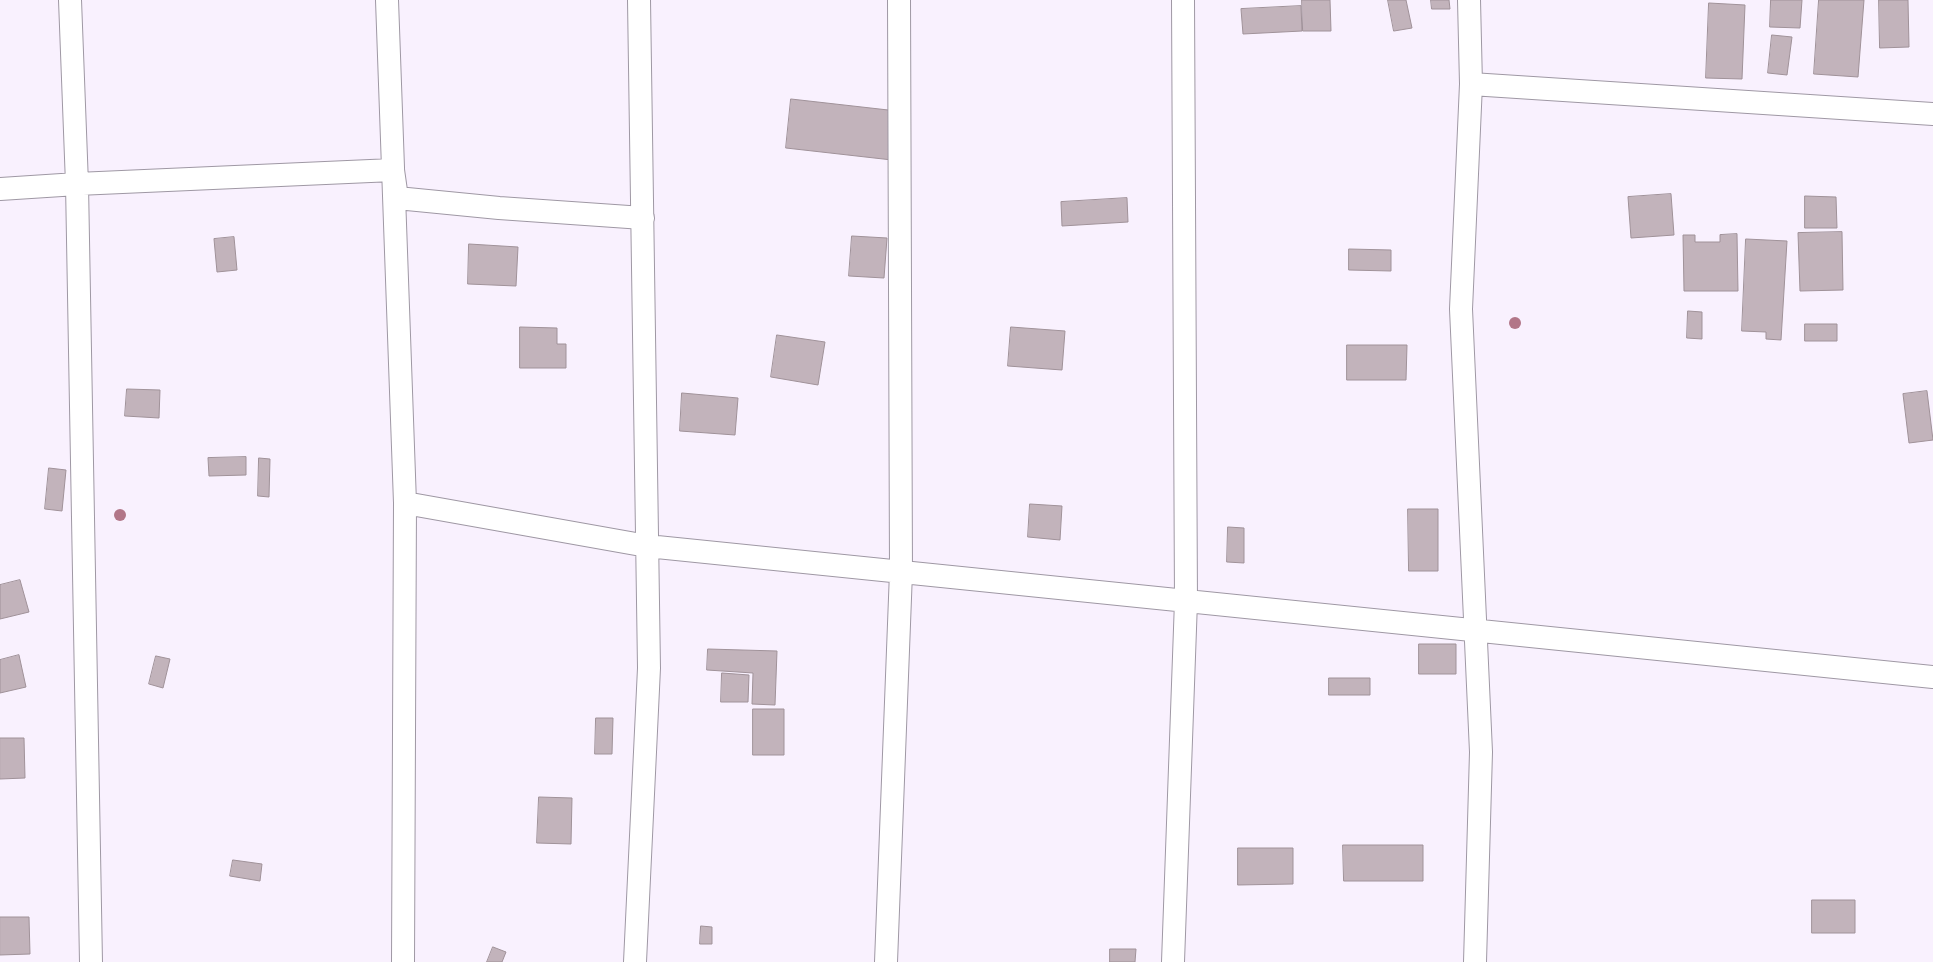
<!DOCTYPE html>
<html>
<head>
<meta charset="utf-8">
<style>
  body { margin:0 }
  canvas { display:block; background:#f9f1fe }
</style>
</head>
<body>
<canvas width="1933" height="962"></canvas>
<script>
const ctx = document.querySelector('canvas').getContext('2d');
ctx.lineJoin = 'round';
function fillPath(path, color) { ctx.fillStyle = color; ctx.fill(path, 'evenodd'); }
function stroke(path, color, width, dash) { ctx.strokeStyle = color; ctx.lineWidth = width; ctx.lineCap = dash ? 'butt' : 'round'; ctx.setLineDash(dash || []); ctx.stroke(path); }
const building = new Path2D(`
  M 1302,0 L 1330,0 L 1331,31 L 1303,31 Z
  M 1388,0 L 1406,0 L 1412,28 L 1394,31 Z
  M 1431,0 L 1449,0 L 1450,9 L 1432,9 Z
  M 1771,0 L 1802,0 L 1800,28 L 1770,27 Z
  M 1819,0 L 1864,0 L 1858,77 L 1814,74 Z
  M 1879,0 L 1908,0 L 1909,47 L 1880,48 Z
  M 1709,3 L 1745,5 L 1742,79 L 1706,78 Z
  M 1301,6 L 1302,31 L 1243,34 L 1241,9 Z
  M 1772,35 L 1792,37 L 1787,75 L 1768,73 Z
  M 791,99 L 897,111 L 892,160 L 786,148 Z
  M 1671,194 L 1674,235 L 1631,238 L 1628,197 Z
  M 1805,196 L 1836,197 L 1837,228 L 1805,228 Z
  M 1127,198 L 1128,222 L 1062,226 L 1061,202 Z
  M 1842,232 L 1843,290 L 1800,291 L 1798,233 Z
  M 1737,234 L 1738,291 L 1684,291 L 1683,235 L 1695,235 L 1695,242 L 1720,242 L 1720,235 Z
  M 852,236 L 887,238 L 884,278 L 849,276 Z
  M 234,237 L 237,270 L 217,272 L 214,239 Z
  M 1746,239 L 1787,241 L 1781,340 L 1766,339 L 1766,332 L 1742,331 Z
  M 469,244 L 518,247 L 516,286 L 468,284 Z
  M 1349,249 L 1391,250 L 1391,271 L 1349,270 Z
  M 1688,311 L 1702,312 L 1702,339 L 1687,338 Z
  M 1805,324 L 1837,324 L 1837,341 L 1805,341 Z
  M 520,327 L 557,328 L 557,344 L 566,344 L 566,368 L 520,368 Z
  M 1011,327 L 1065,331 L 1062,370 L 1008,366 Z
  M 777,335 L 825,342 L 818,385 L 771,377 Z
  M 1347,345 L 1407,345 L 1406,380 L 1347,380 Z
  M 127,389 L 160,390 L 159,418 L 125,416 Z
  M 1927,391 L 1933,440 L 1909,443 L 1903,394 Z
  M 682,393 L 738,398 L 735,435 L 680,431 Z
  M 246,457 L 246,475 L 209,476 L 208,458 Z
  M 259,458 L 270,459 L 269,497 L 258,496 Z
  M 49,468 L 66,470 L 62,511 L 45,509 Z
  M 1030,504 L 1062,506 L 1060,540 L 1028,537 Z
  M 1408,509 L 1438,509 L 1438,571 L 1409,571 Z
  M 1228,527 L 1244,528 L 1244,563 L 1227,562 Z
  M 20,580 L 29,612 L 0,619 L 0,585 Z
  M 1419,644 L 1456,644 L 1456,674 L 1419,674 Z
  M 708,649 L 777,651 L 775,705 L 752,704 L 753,673 L 707,670 Z
  M 19,655 L 26,687 L 0,693 L 0,660 Z
  M 156,656 L 170,659 L 163,688 L 149,684 Z
  M 722,673 L 749,675 L 748,702 L 721,702 Z
  M 1329,678 L 1370,678 L 1370,695 L 1329,695 Z
  M 753,709 L 784,709 L 784,755 L 753,755 Z
  M 596,718 L 613,718 L 612,754 L 595,754 Z
  M 0,738 L 24,738 L 25,778 L 0,779 Z
  M 539,797 L 572,798 L 571,844 L 537,843 Z
  M 1343,845 L 1423,845 L 1423,881 L 1344,881 Z
  M 1238,848 L 1293,848 L 1293,884 L 1238,885 Z
  M 233,860 L 262,864 L 260,881 L 230,876 Z
  M 1812,900 L 1855,900 L 1855,933 L 1812,933 Z
  M 0,917 L 29,917 L 30,954 L 0,955 Z
  M 701,926 L 712,927 L 712,944 L 700,944 Z
  M 493,947 L 506,952 L 502,962 L 487,962 Z
  M 1110,949 L 1136,949 L 1135,962 L 1110,962 Z`);
const minor = new Path2D(`
  M 70,0 L 77,184 L 91,962
  M 387,0 L 405,503 L 403,962
  M 1469,0 L 1471,84 L 1461,309 L 1481,752 L 1475,962
  M 1471,84 L 1933,114
  M 0,189 L 77,184 L 393,170 L 397,198 L 499,208 L 643,218
  M 405,503 L 647,546 L 1933,677
  M 635,962 L 649,668 L 639,0
  M 886,962 L 901,572 L 899,0
  M 1173,962 L 1186,601 L 1183,0`);
const trees = [
  [1515,323],
  [120,515]
];
fillPath(building, '#c2b3bb');
stroke(building, '#a09299', 1);
stroke(minor, '#9f98a4', 24);
stroke(minor, '#fff', 22);
ctx.fillStyle = '#b27688';
for (const [x, y] of trees) { ctx.beginPath(); ctx.arc(x, y, 6, 0, 2 * Math.PI); ctx.fill(); }
</script>
</body>
</html>
